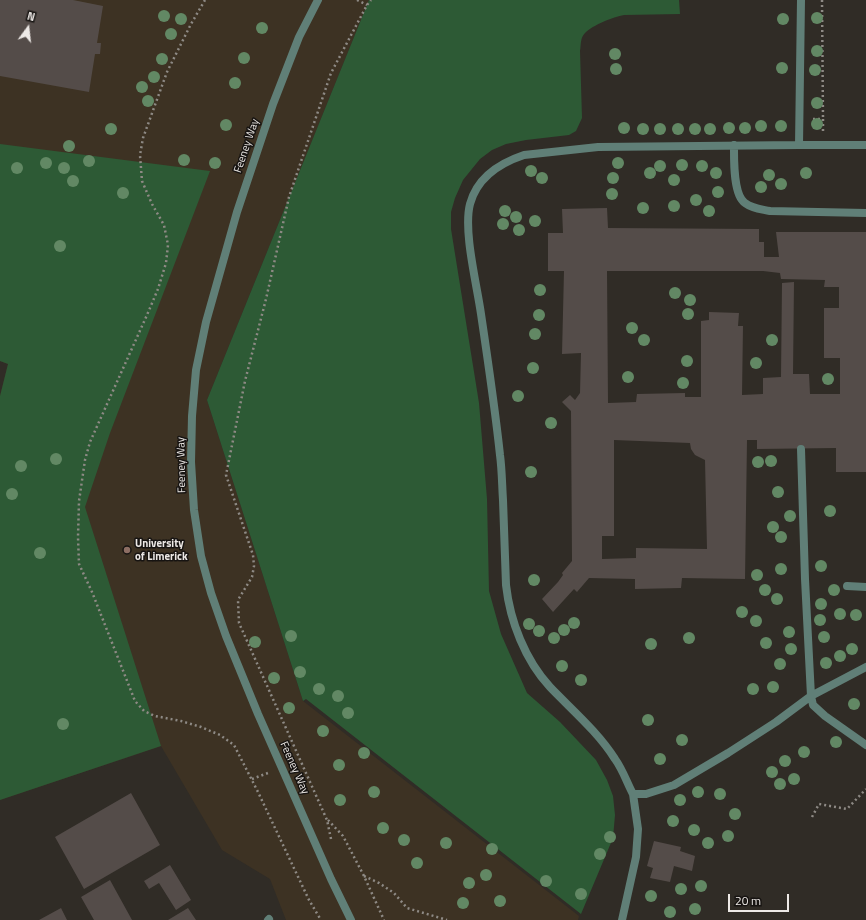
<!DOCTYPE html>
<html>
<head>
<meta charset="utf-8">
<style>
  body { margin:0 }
  #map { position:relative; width:866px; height:920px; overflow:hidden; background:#302c26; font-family:"Titillium Web",sans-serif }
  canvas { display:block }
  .north { position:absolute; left:8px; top:8px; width:40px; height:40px; -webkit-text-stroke:3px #171412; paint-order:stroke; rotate:15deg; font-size:11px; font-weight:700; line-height:16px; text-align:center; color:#ede9e6 }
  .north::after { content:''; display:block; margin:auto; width:14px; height:18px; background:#ede9e6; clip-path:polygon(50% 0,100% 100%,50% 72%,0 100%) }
  .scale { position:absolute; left:728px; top:894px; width:61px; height:18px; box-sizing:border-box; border:2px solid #ede9e6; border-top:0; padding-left:5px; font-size:12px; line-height:14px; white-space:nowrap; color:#ede9e6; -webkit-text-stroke:3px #171412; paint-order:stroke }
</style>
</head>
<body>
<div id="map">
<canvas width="866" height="920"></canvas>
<div class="north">N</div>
<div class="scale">20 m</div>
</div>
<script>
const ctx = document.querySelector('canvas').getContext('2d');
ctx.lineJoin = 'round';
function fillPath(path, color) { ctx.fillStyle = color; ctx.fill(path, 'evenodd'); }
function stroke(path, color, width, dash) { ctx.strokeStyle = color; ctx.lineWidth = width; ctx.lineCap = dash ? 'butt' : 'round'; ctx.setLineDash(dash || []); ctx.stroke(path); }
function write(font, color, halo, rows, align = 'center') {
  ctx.font = font + ' "Titillium Web",sans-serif'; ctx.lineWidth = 3; ctx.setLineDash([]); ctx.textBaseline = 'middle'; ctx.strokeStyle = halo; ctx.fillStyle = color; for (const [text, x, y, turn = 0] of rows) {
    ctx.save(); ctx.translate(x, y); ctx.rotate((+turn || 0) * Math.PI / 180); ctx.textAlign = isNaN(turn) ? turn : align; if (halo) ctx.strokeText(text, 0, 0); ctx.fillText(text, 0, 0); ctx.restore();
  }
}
const education = new Path2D(`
  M 0,0 L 369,0 L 207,400 L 303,701 L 579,916 L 578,920 L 286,920 L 270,879 L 222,850 L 161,746 L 0,800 L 0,396 L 8,364 L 0,361 Z`);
const green = new Path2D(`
  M 369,0 L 679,0 L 680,14 L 624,15 C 613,17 593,25 585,33 C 580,38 581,45 580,51 L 582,118 L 576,131 L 569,135 L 526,140 L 506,144 L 492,150 L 480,159 L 463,180 L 455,198 L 451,212 L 451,229 L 479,403 L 487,499 L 489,591 L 501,634 L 527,693 L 560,722 L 596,760 L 607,780 L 613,796 L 615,815 L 613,838 L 581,914 L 306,699 L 303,701 L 207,400 Z
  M 0,144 L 210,171 L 110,433 L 85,507 L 161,746 L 0,800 L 0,396 L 8,364 L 0,361 Z`);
const building = new Path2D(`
  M 0,0 L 73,0 L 103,6 L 97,43 L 101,43 L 100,54 L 95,54 L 89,92 L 0,76 Z
  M 607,208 L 608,228 L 759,229 L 759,242 L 764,242 L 764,257 L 779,257 L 776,232 L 866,232 L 866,472 L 836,472 L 836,448 L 757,449 L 757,440 L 747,440 L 745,579 L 682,578 L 681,588 L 635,589 L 635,579 L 589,578 L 577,592 L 574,589 L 553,612 L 542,599 L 558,582 L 563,575 L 562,573 L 572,561 L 571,411 L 562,402 L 570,395 L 575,400 L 580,393 L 581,353 L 562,354 L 564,271 L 548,271 L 548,233 L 563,233 L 562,209 ZM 607,271 L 763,271 L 780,273 L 781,279 L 825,280 L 824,287 L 839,287 L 839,308 L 824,308 L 824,358 L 840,358 L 840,394 L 810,394 L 809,374 L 793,374 L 794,282 L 782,283 L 781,377 L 763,378 L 763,394 L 742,395 L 743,326 L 738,326 L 739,313 L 709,312 L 709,320 L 701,321 L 701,397 L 685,397 L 685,393 L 637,394 L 636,402 L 608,403 ZM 614,440 L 690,443 L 691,449 L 695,455 L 705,460 L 707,549 L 636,548 L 636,558 L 602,559 L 602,536 L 614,536 Z
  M 131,793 L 160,845 L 84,889 L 55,837 Z
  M 654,841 L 681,847 L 680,851 L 695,856 L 692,871 L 674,866 L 670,882 L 650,878 L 653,868 L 647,866 Z
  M 170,865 L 191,900 L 176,910 L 159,883 L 149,889 L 144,881 Z
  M 110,880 L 132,920 L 94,920 L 81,897 Z
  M 61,908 L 67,920 L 39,920 Z
  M 188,908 L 196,920 L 168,920 Z`);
const path = new Path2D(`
  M 205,0 L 191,24 L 167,72 L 143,138 L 140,155 L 142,181 L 152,204 L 164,225 L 168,245 L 166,263 L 158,289 L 147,315 L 90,442 L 85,460 L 79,501 L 78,537 L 79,564 L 92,592 L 135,701 L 144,711 L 155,716 L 181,721 L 201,727 L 220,735 L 234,745 L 258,792 L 309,900 L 321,920
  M 357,0 L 367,5
  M 822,0 L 823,119
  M 813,119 L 823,119 L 823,132
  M 252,779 L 268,773
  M 812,817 L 819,804 L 847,809 L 866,789
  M 328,820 L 343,836 L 364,876 L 384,920
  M 331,839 L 327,820 L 239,623 L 238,600 L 252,577 L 254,566 L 253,555 L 226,475 L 245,381 L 266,299 L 289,197 L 331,73 L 367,5 L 371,0
  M 364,876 L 379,883 L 394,893 L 407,908 L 447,920`);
const lane = new Path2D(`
  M 801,0 L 799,145 L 598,147 L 524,155 C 500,163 477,178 470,204 C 463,231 477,285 481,314 C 488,361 495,408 500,455 C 502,470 502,485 503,500 C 504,529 505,557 506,585 C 510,621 525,660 550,687 C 572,710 598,732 615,759 C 623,770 627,783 633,794 L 646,794 L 674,785 L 728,753 L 776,722 L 811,696 L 866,667
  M 734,145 C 734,159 733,195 745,203 C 753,209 761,209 770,211 L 866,213
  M 799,145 L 866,145
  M 801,449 L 805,579 L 811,696 L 813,705 L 825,716 L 866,745
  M 847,586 L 866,587
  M 268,920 L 269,919
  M 622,920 L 636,857 L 638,829 L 633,794`);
const street = new Path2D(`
  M 318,0 L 299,37 L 273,104 L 237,212 L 206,322 L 196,370 L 192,416 L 191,462 L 194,510 L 201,556 L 211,593 L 226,636 L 258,714 L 331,879 L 351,920`);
const trees = [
  [164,16],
  [817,18],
  [181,19],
  [783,19],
  [262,28],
  [171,34],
  [817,51],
  [615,54],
  [244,58],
  [162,59],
  [782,68],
  [616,69],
  [815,70],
  [154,77],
  [235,83],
  [142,87],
  [148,101],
  [817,103],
  [817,124],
  [226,125],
  [761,126],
  [781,126],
  [624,128],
  [729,128],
  [745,128],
  [111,129],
  [643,129],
  [660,129],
  [678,129],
  [695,129],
  [710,129],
  [69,146],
  [184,160],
  [89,161],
  [46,163],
  [215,163],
  [618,163],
  [682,165],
  [660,166],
  [702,166],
  [17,168],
  [64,168],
  [531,171],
  [650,173],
  [716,173],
  [806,173],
  [769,175],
  [542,178],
  [613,178],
  [674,180],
  [73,181],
  [781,184],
  [761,187],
  [718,192],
  [123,193],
  [612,194],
  [696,200],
  [674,206],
  [643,208],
  [505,211],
  [709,211],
  [516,217],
  [535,221],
  [503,224],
  [519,230],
  [60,246],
  [540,290],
  [675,293],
  [690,300],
  [688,314],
  [539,315],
  [632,328],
  [535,334],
  [644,340],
  [772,340],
  [687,361],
  [756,363],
  [533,368],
  [628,377],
  [828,379],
  [683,383],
  [518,396],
  [551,423],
  [56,459],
  [771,461],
  [758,462],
  [21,466],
  [531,472],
  [778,492],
  [12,494],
  [830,511],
  [790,516],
  [773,527],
  [781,537],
  [40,553],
  [821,566],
  [781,569],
  [757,575],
  [534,580],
  [765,590],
  [834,590],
  [777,599],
  [821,604],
  [742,612],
  [840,614],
  [856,615],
  [820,620],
  [756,621],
  [574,623],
  [529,624],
  [564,630],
  [539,631],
  [789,632],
  [291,636],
  [824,637],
  [554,638],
  [689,638],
  [255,642],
  [766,643],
  [651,644],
  [791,649],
  [852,649],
  [840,656],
  [826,663],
  [780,664],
  [562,666],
  [300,672],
  [274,678],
  [581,680],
  [773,687],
  [319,689],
  [753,689],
  [338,696],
  [854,704],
  [289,708],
  [348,713],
  [648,720],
  [63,724],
  [323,731],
  [682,740],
  [836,742],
  [804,752],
  [364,753],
  [660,759],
  [785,761],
  [339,765],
  [772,772],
  [794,779],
  [780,784],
  [374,792],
  [698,792],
  [720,794],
  [340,800],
  [680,800],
  [735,814],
  [673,821],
  [383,828],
  [694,830],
  [728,836],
  [610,837],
  [404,840],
  [446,843],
  [708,843],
  [492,849],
  [600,854],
  [417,863],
  [486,875],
  [546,881],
  [469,883],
  [701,886],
  [681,889],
  [581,894],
  [651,896],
  [500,901],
  [463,903],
  [695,909],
  [670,912]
];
const markers = [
  [127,550,4,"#8d6e63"]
];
const streetNames = [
  ["Feeney Way",247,146,-71],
  ["Feeney Way",182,465,-91],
  ["Feeney Way",294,768,66]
];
const poiNames = [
  ["University",135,544],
  ["of Limerick",135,557]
];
fillPath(education, '#3d3223');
fillPath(green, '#2d5a35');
fillPath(building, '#544c49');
stroke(path, '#8e8a85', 2.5, [2, 3]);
stroke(lane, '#607f77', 8);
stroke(street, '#607f77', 8);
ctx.fillStyle = '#628864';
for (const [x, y] of trees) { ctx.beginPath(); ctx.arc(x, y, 6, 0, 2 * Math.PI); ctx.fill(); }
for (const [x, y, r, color] of markers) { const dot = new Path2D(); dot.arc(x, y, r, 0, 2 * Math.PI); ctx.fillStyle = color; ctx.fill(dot); stroke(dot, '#171412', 1.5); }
write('11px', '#ede9e6', '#171412', streetNames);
write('bold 11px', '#ede9e6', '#171412', poiNames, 'left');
</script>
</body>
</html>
